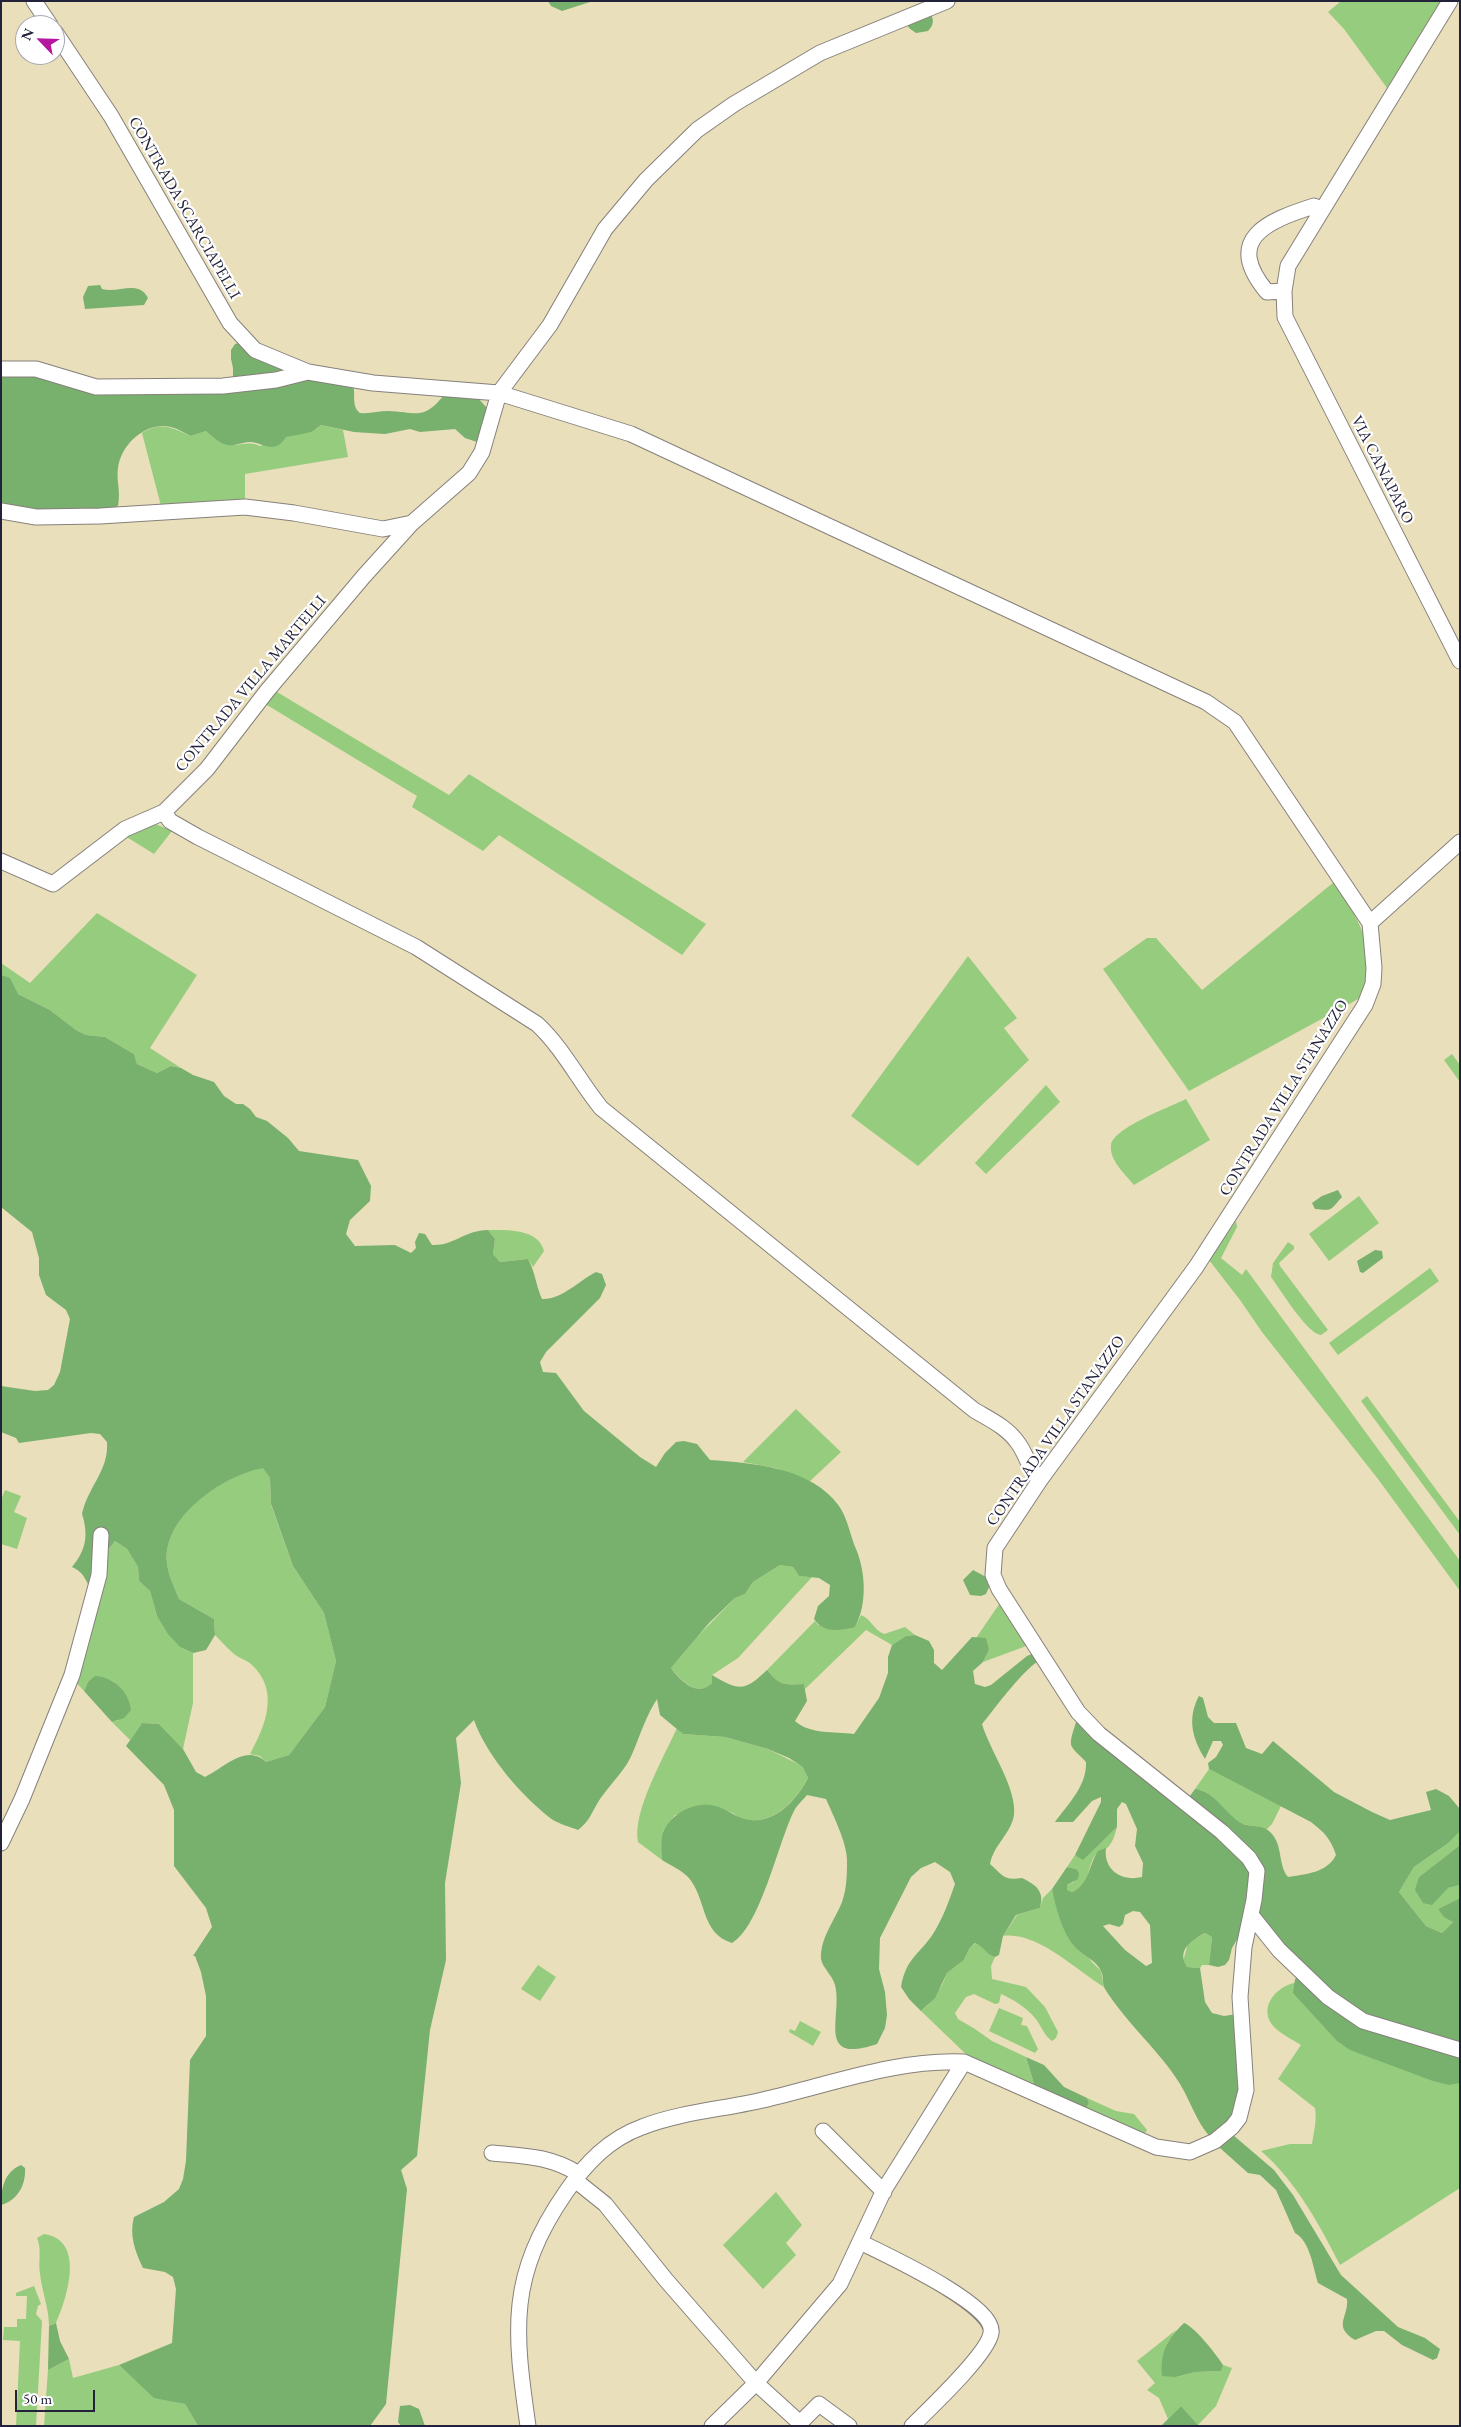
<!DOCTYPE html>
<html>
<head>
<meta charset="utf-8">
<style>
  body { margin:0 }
  #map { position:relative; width:1461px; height:2427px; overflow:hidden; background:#e9dfbb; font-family:"EB Garamond",serif }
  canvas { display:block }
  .frame { position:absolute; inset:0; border:2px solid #22223b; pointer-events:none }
  .north { position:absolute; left:15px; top:15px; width:50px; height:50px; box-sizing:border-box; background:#fff; border:1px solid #a7a7b1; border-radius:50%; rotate:294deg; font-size:14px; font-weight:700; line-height:20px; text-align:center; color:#22223b }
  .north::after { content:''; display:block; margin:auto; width:18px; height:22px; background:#b5179e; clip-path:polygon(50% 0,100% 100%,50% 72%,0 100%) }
  .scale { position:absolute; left:15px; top:2390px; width:80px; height:22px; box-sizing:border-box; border:2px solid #22223b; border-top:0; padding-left:6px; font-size:15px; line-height:18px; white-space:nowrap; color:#22223b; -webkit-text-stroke:4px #fff; paint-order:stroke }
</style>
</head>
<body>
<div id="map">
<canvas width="1461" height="2427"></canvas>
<div class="frame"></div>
<div class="north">N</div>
<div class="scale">50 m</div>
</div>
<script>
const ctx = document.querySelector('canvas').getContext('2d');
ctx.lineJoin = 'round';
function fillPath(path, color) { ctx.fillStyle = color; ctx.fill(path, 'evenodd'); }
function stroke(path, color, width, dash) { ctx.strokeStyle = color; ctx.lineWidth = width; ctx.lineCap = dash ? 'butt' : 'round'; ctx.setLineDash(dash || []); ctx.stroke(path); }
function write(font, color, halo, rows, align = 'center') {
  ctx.font = font + ' "EB Garamond",serif'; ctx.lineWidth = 4.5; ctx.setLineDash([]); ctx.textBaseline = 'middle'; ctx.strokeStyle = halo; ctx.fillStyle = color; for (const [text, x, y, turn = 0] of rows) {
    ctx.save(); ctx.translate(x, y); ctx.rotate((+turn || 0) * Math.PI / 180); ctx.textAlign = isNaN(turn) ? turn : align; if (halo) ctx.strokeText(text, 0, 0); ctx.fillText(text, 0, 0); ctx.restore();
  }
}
const green = new Path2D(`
  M 1341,1 L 1442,1 L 1387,88 L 1344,29 L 1328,12 Z
  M 321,425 L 343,430 L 348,457 L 245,474 L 245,502 L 211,501 L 161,506 L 142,433 C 162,421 172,428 191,436 L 206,431 C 213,437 222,445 232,445 C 243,445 249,441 260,446 L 294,434 L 312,432 Z
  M 272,689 L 449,795 L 469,774 L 706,924 L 682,955 L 499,835 L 483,851 L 412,807 L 417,796 L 262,702 Z
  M 153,823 L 172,831 L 154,854 L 125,836 Z
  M 1334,882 C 1360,922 1378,947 1362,997 L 1189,1091 L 1103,969 L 1147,938 L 1156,938 L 1202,990 Z
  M 97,913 L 197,975 L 150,1048 L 181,1068 L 171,1066 L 157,1073 L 137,1064 L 134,1054 L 105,1037 L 86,1035 L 76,1030 L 50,1010 L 18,994 L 1,975 L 1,963 L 30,983 Z
  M 968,956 L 1017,1018 L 1004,1028 L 1029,1060 L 918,1166 L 851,1116 Z
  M 1452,1054 L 1460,1065 L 1460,1082 L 1444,1060 Z
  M 1046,1085 L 1060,1102 L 986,1174 L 975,1163 Z
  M 1186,1099 L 1210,1140 L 1134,1185 C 1125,1174 1109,1160 1111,1145 C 1113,1128 1170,1107 1186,1099 Z
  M 1359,1196 L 1379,1223 L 1329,1261 L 1309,1234 Z
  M 1236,1221 L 1237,1227 L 1221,1258 L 1242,1275 L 1246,1269 L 1460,1561 L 1460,1591 L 1378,1479 L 1262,1332 L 1240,1300 L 1209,1260 Z
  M 488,1230 C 506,1230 538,1228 544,1251 L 533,1267 L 528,1259 L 500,1262 L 493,1254 L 495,1239 Z
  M 1288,1242 L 1294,1246 L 1294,1249 L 1279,1263 L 1280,1266 L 1328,1330 L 1321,1335 C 1307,1334 1280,1289 1271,1277 L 1273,1263 Z
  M 1430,1268 L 1439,1281 L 1338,1355 L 1329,1343 Z
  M 1367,1396 L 1460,1522 L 1460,1535 L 1361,1401 Z
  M 796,1409 L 841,1452 L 809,1482 L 776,1468 L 743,1462 Z
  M 263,1467 L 270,1478 L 271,1505 L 293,1566 L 324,1613 L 336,1661 L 325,1707 L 289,1755 L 266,1762 L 260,1756 L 250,1754 C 266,1725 280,1690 251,1664 C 246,1660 239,1658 234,1654 C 227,1648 221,1641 215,1635 L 214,1619 L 179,1599 C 175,1588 168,1575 167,1563 C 162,1517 224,1475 263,1467 Z
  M 5,1490 L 21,1496 L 14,1512 L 27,1518 L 17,1549 L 1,1544 L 1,1500 Z
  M 115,1541 L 127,1549 L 138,1567 L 139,1581 L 150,1591 L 157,1616 L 180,1647 L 193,1653 L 193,1703 L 183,1749 L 159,1724 L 142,1723 L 130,1740 L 112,1722 L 119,1720 L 114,1682 L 107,1679 L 88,1682 L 84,1691 L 74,1680 L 104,1555 Z
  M 780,1565 L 793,1567 L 799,1576 L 812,1577 L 738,1658 L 712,1675 L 712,1683 C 697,1698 681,1680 671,1668 L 698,1636 L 735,1598 L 745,1594 L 753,1582 Z
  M 1000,1603 L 1029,1645 L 983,1662 L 989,1650 L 976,1638 Z
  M 861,1615 C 871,1619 874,1630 884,1634 L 905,1627 L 915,1635 L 906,1636 L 892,1645 L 866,1630 L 805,1689 L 804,1684 C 784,1685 780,1686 767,1670 L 815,1621 L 818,1625 L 855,1627 Z
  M 677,1728 L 683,1734 L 725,1737 L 768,1749 L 804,1767 L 808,1778 C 795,1802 771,1828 740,1818 C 736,1816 734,1813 730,1812 C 721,1809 686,1814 675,1815 L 663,1831 L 662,1860 L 638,1842 C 632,1812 664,1757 677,1728 Z
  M 1209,1769 L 1281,1806 L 1272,1824 L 1266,1830 C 1256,1824 1252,1827 1243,1824 C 1223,1817 1217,1791 1195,1789 Z
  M 1117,1827 C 1115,1834 1113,1843 1107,1848 C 1103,1851 1100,1850 1096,1854 C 1085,1869 1093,1882 1072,1892 L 1067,1890 L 1067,1885 L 1074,1882 L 1076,1869 L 1067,1867 L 1075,1855 L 1083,1859 Z
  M 1460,1828 L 1460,1845 L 1419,1877 L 1448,1888 L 1460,1885 L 1460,1898 L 1438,1909 L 1453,1922 L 1442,1933 L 1426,1926 L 1399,1892 L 1414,1867 L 1447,1844 Z
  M 1052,1889 L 1057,1907 L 1091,1961 L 1101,1971 L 1104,1987 C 1076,1970 1037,1931 1003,1936 L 1017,1915 L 1040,1908 L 1043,1898 Z
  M 1205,1933 L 1212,1937 L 1209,1965 L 1202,1965 L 1200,1968 L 1187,1967 L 1183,1962 L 1188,1943 Z
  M 976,1943 C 984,1946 986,1955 995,1957 L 991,1966 L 992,1979 L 1026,1987 L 1045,2007 L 1058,2032 L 1056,2038 L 1052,2041 C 1044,2036 1041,2025 1035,2018 C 1026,2007 1014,2000 1001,1994 L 999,2003 L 995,2004 L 974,1994 L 966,1997 L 955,2013 L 958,2019 L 975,2029 L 992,2041 L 1026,2057 L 1035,2087 L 970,2058 L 921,2011 L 928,2005 L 942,1985 L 947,1973 L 964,1960 L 969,1949 Z
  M 538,1965 L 556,1977 L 540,2001 L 521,1989 Z
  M 1294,1983 L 1460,2082 L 1460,2188 L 1340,2265 C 1319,2224 1296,2181 1261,2151 L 1290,2144 L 1312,2144 C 1314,2131 1317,2120 1315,2108 L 1278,2079 L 1301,2045 C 1293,2040 1281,2034 1274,2027 C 1258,2009 1274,1988 1294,1983 Z
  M 999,2008 L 1023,2018 L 1021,2025 L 1027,2026 L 1038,2049 L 1035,2053 L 989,2031 Z
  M 800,2021 L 821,2032 L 813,2046 L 789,2032 L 790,2029 L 795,2031 Z
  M 1087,2098 L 1116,2111 L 1134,2114 L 1147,2130 L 1146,2132 L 1143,2134 L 1085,2110 L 1089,2103 Z
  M 776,2192 L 802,2225 L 786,2243 L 796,2255 L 763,2289 L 723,2245 Z
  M 44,2234 C 86,2240 67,2298 56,2323 L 49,2326 C 49,2308 42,2292 40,2274 C 38,2262 42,2249 37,2238 Z
  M 34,2286 L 41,2304 L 38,2306 L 36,2314 L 42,2321 L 36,2426 L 16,2426 L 20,2341 L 3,2340 L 4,2327 L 17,2327 L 17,2319 L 26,2319 L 27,2296 L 16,2296 L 16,2293 Z
  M 1176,2330 L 1167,2344 L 1176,2377 L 1195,2372 L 1220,2371 L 1223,2365 L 1232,2368 L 1216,2406 L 1198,2425 L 1181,2406 L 1168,2419 L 1159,2398 L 1147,2390 L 1155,2383 L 1137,2361 Z
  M 69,2359 L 73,2378 L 119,2365 L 154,2397 L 185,2404 L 198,2426 L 44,2426 L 48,2370 Z`);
const forest = new Path2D(`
  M 548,1 L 593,1 L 562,11 L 551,6 Z
  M 930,13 C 935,20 933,26 928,31 L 916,33 L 909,28 L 906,23 Z
  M 100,285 L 102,289 C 118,294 138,279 148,298 L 144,305 L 85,309 L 83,297 L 88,286 Z
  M 243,342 L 353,385 C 356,395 351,406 360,413 C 370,414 379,411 388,411 C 418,412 423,421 445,394 L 478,398 L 486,407 L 486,422 L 480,443 L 465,438 L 455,429 L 420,432 L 410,429 L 385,434 L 354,432 L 321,425 L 312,432 L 286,437 C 274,455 265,443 250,442 C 245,442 239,444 234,445 C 223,447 214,438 206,431 L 191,436 C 186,434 182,431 177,429 C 151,417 121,442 118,468 C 116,481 121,491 118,506 C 83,518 38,510 1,508 L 1,372 L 65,380 L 233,388 L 233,368 L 231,359 L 231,350 L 235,344 Z
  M 1,975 L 10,978 L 18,994 L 50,1010 L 76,1030 L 86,1035 L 105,1037 L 134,1054 L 137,1064 L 157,1073 L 171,1066 L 181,1068 L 193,1075 L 214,1082 L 224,1096 L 236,1104 L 243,1104 L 250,1109 L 256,1117 L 267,1121 L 288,1138 L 299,1151 L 358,1160 L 371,1186 L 370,1201 L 350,1220 L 346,1234 L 355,1246 L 395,1245 L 411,1253 L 416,1248 L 415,1242 L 419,1233 L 425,1234 L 432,1245 C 454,1246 465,1230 488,1230 L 495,1239 L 493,1254 L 500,1262 L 528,1259 C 535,1271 536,1286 542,1299 C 562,1300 578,1281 596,1272 L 602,1274 L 606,1285 L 600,1298 L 546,1352 L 540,1362 L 543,1372 L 556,1373 L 584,1411 L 640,1457 L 656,1467 L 665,1453 L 676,1442 L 684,1441 L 697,1444 L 710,1460 C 752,1463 811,1467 839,1506 C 848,1519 850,1535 856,1549 C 866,1573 867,1605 855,1627 C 839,1631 823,1633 814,1619 L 818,1606 L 829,1596 L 830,1585 L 819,1578 L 799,1576 L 793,1567 L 780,1565 L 753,1582 L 745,1594 L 735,1598 L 709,1623 L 671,1668 C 680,1680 697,1698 712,1683 L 712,1675 C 739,1691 744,1692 767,1670 C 780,1686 784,1685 804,1684 L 807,1701 L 795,1721 C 811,1735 834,1731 854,1734 L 879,1698 L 888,1673 L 888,1657 L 892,1645 L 906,1636 L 915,1635 L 929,1641 L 934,1650 L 934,1663 L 942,1670 L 972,1637 L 986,1638 L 989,1650 L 983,1662 L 973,1671 L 975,1684 L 985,1687 L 991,1685 L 1027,1656 L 1034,1653 L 1039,1660 C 1017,1677 1000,1702 982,1724 C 990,1751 1017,1788 1014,1815 C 1011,1834 994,1844 990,1864 C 1003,1875 1003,1881 1022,1878 C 1036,1885 1045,1891 1040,1908 L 1016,1915 L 1003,1936 L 999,1955 L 995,1957 C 986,1955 984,1946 975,1943 L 969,1949 L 964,1960 L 947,1973 L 935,1998 L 921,2011 L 909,1999 L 901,1987 C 906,1958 919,1955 933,1934 C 943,1918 949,1901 955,1884 L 950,1872 L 935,1862 L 921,1868 L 911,1877 L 880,1938 L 879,1969 L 885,1992 L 887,2015 L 885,2028 L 877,2044 C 815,2065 843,2016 835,1985 C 833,1976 822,1967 821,1959 C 820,1938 835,1920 842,1902 C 847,1888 847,1874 847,1860 C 847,1843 833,1815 826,1799 L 807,1795 C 802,1801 796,1806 793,1813 C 778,1844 760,1927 732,1943 C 700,1933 707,1898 688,1877 C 681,1870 670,1865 662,1860 C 662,1852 660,1837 664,1830 C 673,1813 692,1803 711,1805 C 721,1806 730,1813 739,1817 C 769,1830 796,1802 808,1778 L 803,1767 L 789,1758 L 768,1749 L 725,1737 L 683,1734 L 660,1715 L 657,1699 C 646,1716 641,1733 633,1752 C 626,1770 611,1783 600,1799 C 592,1811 590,1821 578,1830 C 570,1827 560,1824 553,1820 C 523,1798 486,1755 474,1720 L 456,1738 L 461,1783 L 445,1883 L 446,1960 L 430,2030 L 417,2156 L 401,2170 L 407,2189 L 386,2404 L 370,2426 L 198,2426 L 185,2404 L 154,2398 L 119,2365 L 172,2343 L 176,2289 L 173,2277 L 165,2272 L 143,2268 C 135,2251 129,2235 134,2217 L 164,2202 L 179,2189 L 183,2179 L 186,2161 L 190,2060 L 206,2036 L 206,1996 L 201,1972 L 195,1956 L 193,1956 L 212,1927 L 206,1908 L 174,1866 L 174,1810 L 164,1785 L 126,1746 L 142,1723 L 159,1724 L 183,1749 L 196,1772 L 205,1777 C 224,1768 246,1743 266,1762 L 289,1755 L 325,1707 L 336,1661 L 324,1613 L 293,1566 L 271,1504 L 270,1478 L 263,1468 C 224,1475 162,1517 167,1563 C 168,1575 175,1588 179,1599 L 214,1619 L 215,1635 L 206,1650 L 193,1653 L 180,1647 L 168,1634 L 157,1616 L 150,1591 L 139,1581 L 138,1567 L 127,1549 L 115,1541 L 104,1555 L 90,1589 C 86,1579 82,1571 72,1567 C 84,1552 88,1540 84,1521 C 83,1516 81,1514 83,1510 C 90,1485 109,1469 107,1442 L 100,1434 L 91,1433 L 19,1443 L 16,1438 L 1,1432 L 1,1386 L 35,1391 L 48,1390 L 54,1385 L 60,1372 L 70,1319 L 66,1310 L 46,1295 L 39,1275 L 39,1258 L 32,1232 L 1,1207 Z
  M 1338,1190 L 1342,1197 C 1330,1210 1334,1211 1315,1209 L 1312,1203 L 1322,1196 Z
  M 1375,1250 L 1382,1251 L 1383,1258 L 1363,1273 L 1360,1272 L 1357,1261 Z
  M 973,1570 L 986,1577 L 990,1585 L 986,1594 L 981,1596 L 970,1595 L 963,1580 Z
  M 95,1676 C 114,1677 129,1692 131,1710 L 124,1718 L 112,1722 L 84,1691 L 88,1682 Z
  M 1199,1696 L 1203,1698 L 1208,1717 L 1214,1723 L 1236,1723 L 1246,1748 L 1262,1754 L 1273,1741 L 1334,1792 L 1372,1812 L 1390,1820 L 1431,1810 L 1426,1792 L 1436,1789 L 1449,1796 L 1460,1809 L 1459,1832 L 1447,1844 L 1414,1867 L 1399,1892 L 1426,1926 L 1442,1933 L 1453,1922 L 1444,1917 L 1438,1909 L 1460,1898 L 1460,2049 L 1365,2022 L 1258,1921 L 1263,1887 L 1260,1867 L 1187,1800 L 1195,1789 C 1215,1791 1224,1813 1241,1823 C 1250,1828 1263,1823 1272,1834 C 1283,1847 1278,1865 1288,1877 C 1306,1874 1327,1873 1336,1855 C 1331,1839 1324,1832 1311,1822 L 1209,1769 L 1208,1763 L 1216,1757 L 1223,1745 L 1221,1741 L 1213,1741 L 1205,1759 C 1192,1738 1187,1718 1199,1696 Z
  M 1077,1716 L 1251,1865 L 1252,1882 L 1238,1938 L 1232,1948 L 1229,1960 L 1225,1965 L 1218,1967 L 1209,1965 L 1212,1937 L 1205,1933 C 1192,1940 1176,1950 1187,1967 L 1200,1968 L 1205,2002 L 1212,2013 L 1224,2016 L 1237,2014 C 1238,2041 1247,2093 1232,2116 C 1227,2125 1218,2131 1210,2137 C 1196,2121 1191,2102 1180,2084 C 1159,2050 1127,2024 1105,1989 C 1102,1984 1104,1976 1101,1971 C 1097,1961 1083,1955 1076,1948 C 1062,1933 1056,1908 1052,1889 L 1067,1867 L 1076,1869 L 1079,1873 L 1078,1879 L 1067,1885 L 1067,1890 L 1072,1892 C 1090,1884 1088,1866 1098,1851 L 1106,1848 C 1103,1870 1122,1882 1142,1877 L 1143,1863 L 1135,1846 L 1137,1829 L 1126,1804 L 1122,1802 L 1117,1809 L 1117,1827 L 1083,1860 L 1075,1855 L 1101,1802 L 1101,1797 L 1092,1801 L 1073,1822 L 1055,1822 C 1068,1804 1087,1786 1086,1762 C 1082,1757 1075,1752 1072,1747 C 1068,1740 1077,1724 1077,1716 ZM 1133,1911 L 1140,1912 L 1150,1925 L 1152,1963 L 1146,1966 L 1125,1950 L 1103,1926 L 1109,1924 L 1119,1927 L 1123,1924 L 1125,1915 Z
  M 1460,1845 L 1460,1885 L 1448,1888 L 1432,1905 L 1423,1903 L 1415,1890 L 1419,1877 Z
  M 1301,1975 L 1327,1999 L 1460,2052 L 1460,2083 L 1449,2085 L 1433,2081 L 1350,2050 L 1337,2041 L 1293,1993 L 1295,1979 Z
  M 1026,2057 L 1044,2065 L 1064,2087 L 1087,2098 L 1089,2103 L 1085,2110 L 1035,2087 Z
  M 1233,2135 L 1274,2170 L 1293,2195 L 1341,2275 L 1398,2327 L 1425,2338 L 1440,2349 L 1437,2358 L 1433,2360 L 1402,2345 L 1384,2331 L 1376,2331 L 1355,2340 C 1332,2326 1349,2317 1347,2299 L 1318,2283 C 1313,2267 1310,2241 1295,2233 L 1276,2190 L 1260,2175 L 1248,2173 L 1220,2148 L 1214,2149 Z
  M 21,2165 L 25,2168 C 26,2185 18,2200 1,2205 C 1,2189 4,2172 21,2165 Z
  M 56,2323 L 60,2341 L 69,2359 L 48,2370 L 49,2326 Z
  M 1184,2323 C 1194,2326 1217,2355 1223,2365 L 1221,2371 L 1195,2372 L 1176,2377 L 1162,2376 C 1160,2353 1167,2339 1184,2323 Z
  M 410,2405 L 419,2409 L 425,2426 L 401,2426 L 398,2422 L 400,2406 Z
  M 1181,2406 L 1199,2426 L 1161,2426 Z`);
const minor = new Path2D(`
  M 34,1 L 50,25
  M 1450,1 L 1288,266 L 1284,291 L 1285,317 L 1460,661
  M 55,32 L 111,116 L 230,323 L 255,350 L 308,372
  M 1284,291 L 1267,292 C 1223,239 1267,221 1314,206 L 1322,210
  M 1,369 L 36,369 L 96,387 L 223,386 L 276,380 L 308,372 L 373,383 L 499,393 L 631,434 L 1206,702 L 1235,722 L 1370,923 L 1374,968 L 1373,984 L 1365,1005 L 1196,1267 L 1040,1480 L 995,1548 L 993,1575 L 999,1589 L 1078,1712 L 1099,1734 L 1222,1832 L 1249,1858 L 1257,1871 L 1254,1900 L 1244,1947 L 1240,1997 L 1246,2090 L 1239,2118 L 1232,2127 L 1215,2141 L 1190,2152 L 1156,2147 L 964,2062 C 899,2059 834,2083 771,2098 C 729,2109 683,2111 642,2127 C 609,2139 586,2163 566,2192 C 508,2276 514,2329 528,2426
  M 1,511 L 36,517 L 100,516 L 245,507 L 294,513 L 383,529 L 412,523
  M 164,812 L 170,821 L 198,837 L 416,947 L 537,1024 C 563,1048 579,1081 601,1108 L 974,1410 C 989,1419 1007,1427 1018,1443 C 1027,1455 1029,1470 1040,1480
  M 1,861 L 53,884 L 125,829 L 164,812 L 207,769 L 267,691 L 364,576 L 412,523 L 469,473 L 482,452 L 499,393 L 550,325 L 605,229 L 646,180 L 697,130 L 734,104 L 820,53 L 947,1
  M 1370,923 L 1460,842
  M 1,1843 L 22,1799 L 72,1675 L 99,1575 L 101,1535
  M 1251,1915 L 1279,1950 L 1328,1997 L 1363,2021 L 1460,2050
  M 823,2131 L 884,2192
  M 492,2153 C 525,2156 550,2156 579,2174
  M 575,2180 L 605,2204 L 666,2280 L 756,2383 L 800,2423 L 819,2404 L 849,2426
  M 860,2242 C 884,2254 996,2305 991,2333 C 988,2354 929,2409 912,2426
  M 712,2426 L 756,2383 L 840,2284 L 884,2190 L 964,2062`);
const streetNames = [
  ["CONTRADA SCARCIAPELLI",184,208,60],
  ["VIA CANAPARO",1382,470,63],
  ["CONTRADA VILLA MARTELLI",251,684,-50],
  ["CONTRADA VILLA STANAZZO",1284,1098,-58],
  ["CONTRADA VILLA STANAZZO",1056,1431,-55]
];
fillPath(green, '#96cc7e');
fillPath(forest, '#78b06d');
stroke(minor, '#86807b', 17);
stroke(minor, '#fff', 15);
write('16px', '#22223b', '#fff', streetNames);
</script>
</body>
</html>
